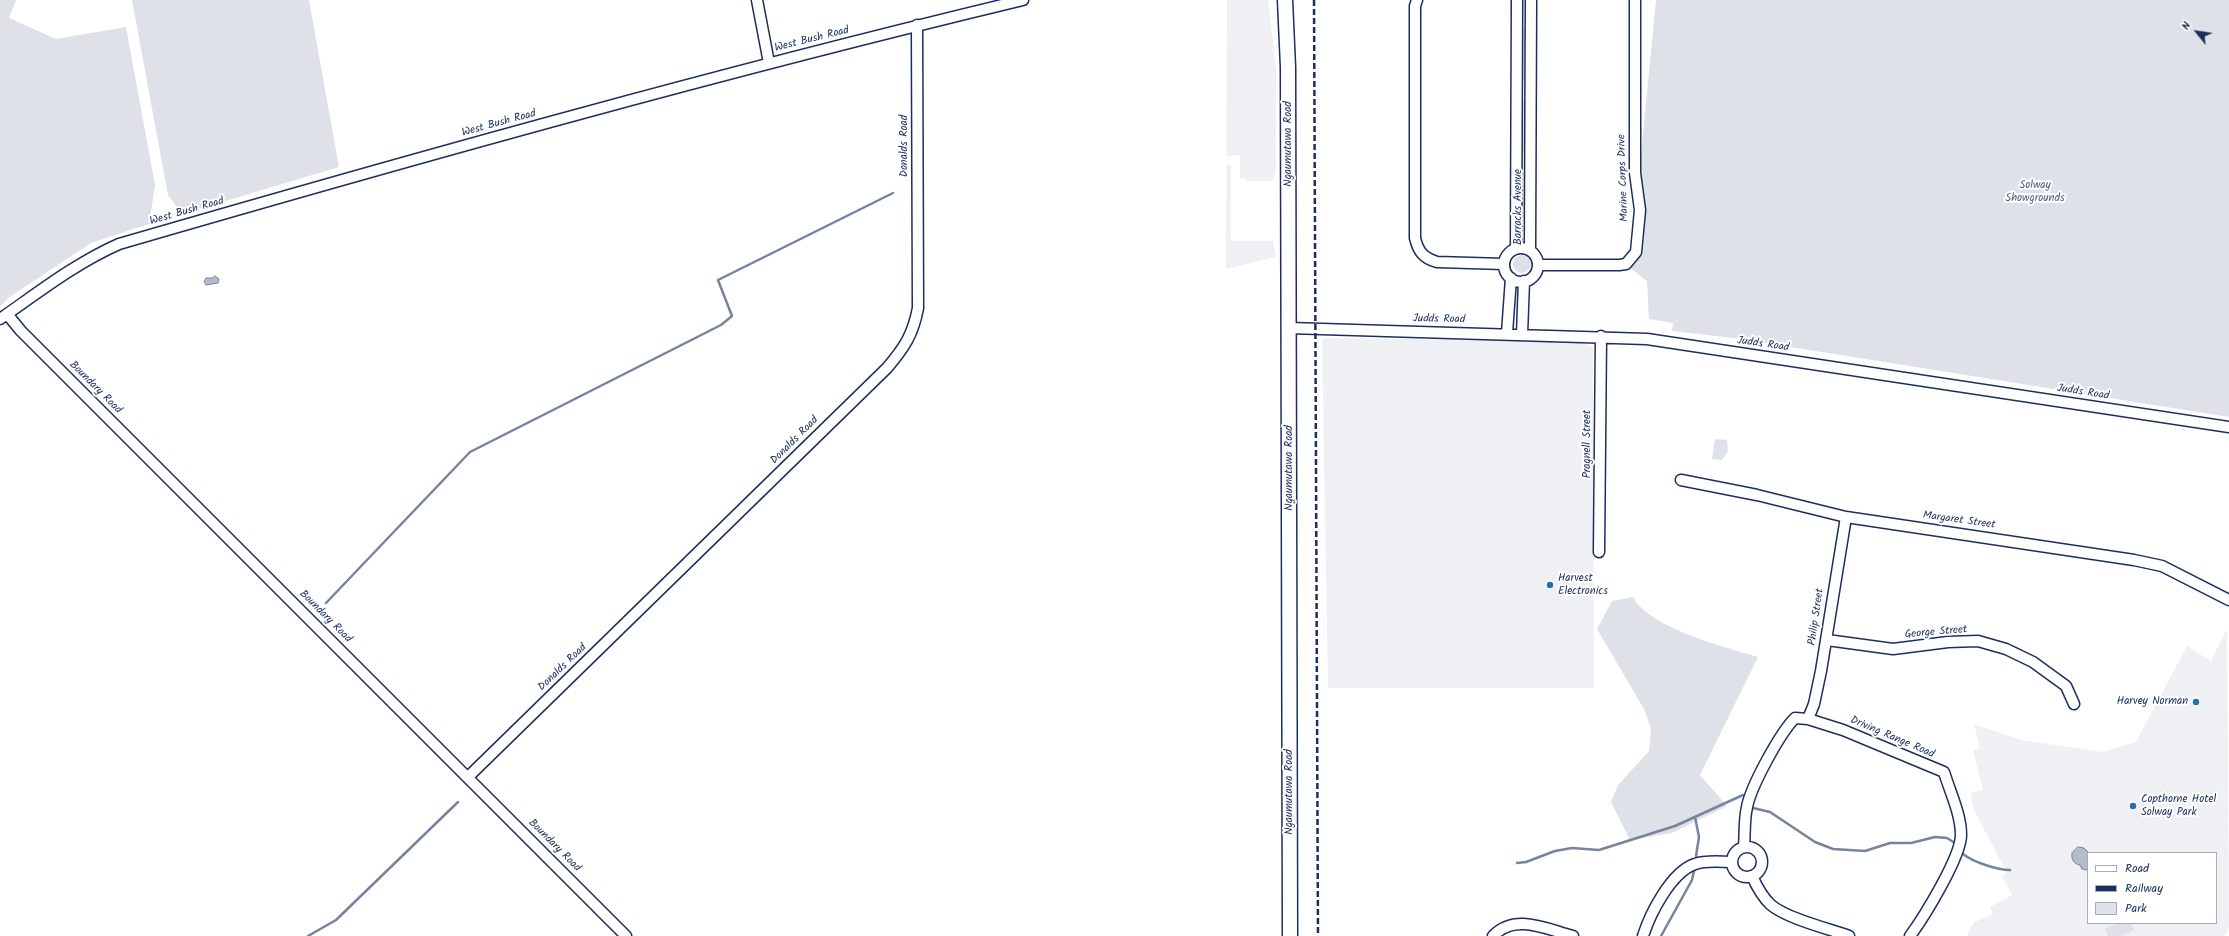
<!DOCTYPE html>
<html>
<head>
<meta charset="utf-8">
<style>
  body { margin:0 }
  #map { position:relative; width:2229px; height:936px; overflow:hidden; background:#fff; font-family:Kalam,sans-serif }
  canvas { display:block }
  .legend { position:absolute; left:2087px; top:852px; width:130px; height:72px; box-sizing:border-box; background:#fff; border:1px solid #a4acbf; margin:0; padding:5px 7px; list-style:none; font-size:12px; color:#1b2f5e }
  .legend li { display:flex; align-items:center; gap:8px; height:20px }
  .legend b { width:20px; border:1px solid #a4acbf }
  .north { position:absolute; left:2177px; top:12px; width:40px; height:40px; -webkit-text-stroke:3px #fff; paint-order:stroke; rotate:300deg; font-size:11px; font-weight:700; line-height:16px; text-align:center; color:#1b2f5e }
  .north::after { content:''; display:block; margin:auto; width:14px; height:18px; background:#1b2f5e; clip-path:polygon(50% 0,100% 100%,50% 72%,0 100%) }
</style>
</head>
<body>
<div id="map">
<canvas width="2229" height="936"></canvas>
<ul class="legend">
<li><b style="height:5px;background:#fff"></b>Road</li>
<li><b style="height:5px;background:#1b2f5e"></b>Railway</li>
<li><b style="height:11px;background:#dee1e7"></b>Park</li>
</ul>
<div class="north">N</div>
</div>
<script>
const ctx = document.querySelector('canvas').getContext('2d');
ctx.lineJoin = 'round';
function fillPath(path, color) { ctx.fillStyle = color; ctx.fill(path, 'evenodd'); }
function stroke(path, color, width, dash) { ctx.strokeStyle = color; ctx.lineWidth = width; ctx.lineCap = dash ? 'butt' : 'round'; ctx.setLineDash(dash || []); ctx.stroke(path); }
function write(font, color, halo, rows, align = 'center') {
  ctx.font = font + ' Kalam,sans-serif'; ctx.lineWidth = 4; ctx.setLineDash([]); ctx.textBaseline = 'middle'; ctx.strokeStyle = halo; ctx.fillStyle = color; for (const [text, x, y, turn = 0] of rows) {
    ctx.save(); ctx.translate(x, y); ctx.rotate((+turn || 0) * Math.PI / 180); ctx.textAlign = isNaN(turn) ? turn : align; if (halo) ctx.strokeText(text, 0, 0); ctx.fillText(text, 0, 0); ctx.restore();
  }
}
const built = new Path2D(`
  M 1227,0 L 1268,0 L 1276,68 L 1276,171 L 1272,181 L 1245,181 L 1245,178 L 1240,178 L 1240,155 L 1226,156 L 1227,165 L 1231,165 L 1231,241 L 1273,241 L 1276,257 L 1226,269 Z
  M 1322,338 L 1576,341 L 1593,347 L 1594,688 L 1328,688 Z
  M 2227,629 L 2229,928 L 2225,936 L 1968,936 L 1968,931 L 1975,922 L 1993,914 L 1990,907 L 2012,895 L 2002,876 L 2007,873 L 1974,810 L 1970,793 L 1983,790 L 1973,750 L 1980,748 L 1974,724 L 2021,740 L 2102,752 L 2136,742 L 2187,646 L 2211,661 ZM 2088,853 L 2216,853 L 2216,923 L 2088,923 Z`);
const green = new Path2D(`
  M 0,0 L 16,0 L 9,18 L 56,39 L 126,27 L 155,185 L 149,224 L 91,243 L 8,298 L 0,307 Z
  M 132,0 L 309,0 L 339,167 L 185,213 L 179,210 L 168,195 Z
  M 1656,0 L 2229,0 L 2229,417 L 1734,338 L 1672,331 L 1673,323 L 1649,319 L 1647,281 L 1630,268 Z
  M 1521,28 L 1526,29 L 1527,80 L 1521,81 Z
  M 1521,101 L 1527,101 L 1527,153 L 1521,153 Z
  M 1522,173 L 1527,173 L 1527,219 L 1521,219 Z
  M1513 264a9 9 0 1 1 18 0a9 9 0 1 1-18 0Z
  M 1715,439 L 1727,440 L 1728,451 L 1722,460 L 1712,459 Z
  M 1633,597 C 1649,628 1725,647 1758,657 L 1700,775 L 1727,806 L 1672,833 L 1630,840 L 1611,802 L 1618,785 L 1649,751 L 1651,728 L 1644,709 L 1597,629 L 1612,601 Z
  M 2118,923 L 2131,923 L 2134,930 L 2121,936 L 2108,936 L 2105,929 Z`);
const water = new Path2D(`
  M 215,276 L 219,279 L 218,283 L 206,285 L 204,282 L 206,278 L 212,278 Z
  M 2078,847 L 2084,848 L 2089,853 L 2088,869 L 2086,870 L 2082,869 L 2080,865 C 2074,864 2071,860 2072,853 Z`);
const stream = new Path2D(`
  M 326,603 L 470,452 L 721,325 L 732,316 L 718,280 L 893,193
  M 1753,808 L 1770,812 L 1815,842 L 1833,849 L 1865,851 L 1890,843 L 1911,843 L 1935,837 L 1947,838 L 1955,843
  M 1695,817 L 1699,837 L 1696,856
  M 1963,854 C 1973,862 1997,870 2010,870
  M 1517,863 L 1526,862 L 1555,851 L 1572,848 L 1599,850 L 1675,826 L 1743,795
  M 308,936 L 336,920 L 458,802
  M 1661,936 L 1692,880 L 1694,871`);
const minor = new Path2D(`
  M 757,0 L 769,63
  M 1417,0 L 1415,6 L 1415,238 C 1418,251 1423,258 1437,262 L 1504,264
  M1504 265a17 17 0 1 1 34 0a17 17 0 1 1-34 0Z
  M 1516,248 L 1517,0
  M 1530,250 L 1531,0
  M 1538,265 L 1619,265 L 1626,264 L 1636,252 L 1640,210 L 1635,173 L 1635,0
  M 7,314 L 21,331 L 626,936
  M 0,319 C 39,292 76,263 119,244 C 419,157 719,73 1023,0
  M 1289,328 L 1647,339 L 2229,427
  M 1507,333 L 1511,278
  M 1522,334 L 1524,281
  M 1681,480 L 1757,495 L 1846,517 L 2134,560 L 2162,566 L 2229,600
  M 1599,552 L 1601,336
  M 1827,640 L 1893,649 L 1948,642 L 1978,641 L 2006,649 L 2033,662 L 2066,686 L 2074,704
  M 1808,719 L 1814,704 L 1821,671 L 1846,517
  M 468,777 L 887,368 C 904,348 913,335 918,308 L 917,25
  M1732 862a15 15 0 1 1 30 0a15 15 0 1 1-30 0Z
  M 1744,847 C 1745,834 1744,819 1747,807 C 1751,786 1780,733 1795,718 L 1808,719 L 1843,730 L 1944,772 C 1950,792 1961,814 1961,835 C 1961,857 1924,917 1910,936
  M 1752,876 C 1757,887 1762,897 1771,905 C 1786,918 1829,929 1849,936
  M 1493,936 C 1515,913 1546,929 1573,936
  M 1643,936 C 1650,914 1671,872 1695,864 C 1706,860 1721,862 1732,862`);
const secondary = new Path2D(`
  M 1285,0 L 1288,67 L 1290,936`);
const rail = new Path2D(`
  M 1314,0 L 1318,936`);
const markers = [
  [1550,585,4,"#1f6fb2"],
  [2196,702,4,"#1f6fb2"],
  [2133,806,4,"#1f6fb2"]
];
const streetNames = [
  ["West Bush Road",812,40,-14],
  ["West Bush Road",499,124,-15],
  ["Ngaumutawa Road",1289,144,-90],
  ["Donalds Road",905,146,-90],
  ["Marine Corps Drive",1624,178,-92],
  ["Barracks Avenue",1519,207,-90],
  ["West Bush Road",187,212,-16],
  ["Judds Road",1439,320,1],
  ["Judds Road",1763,345,8],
  ["Boundary Road",95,388,45],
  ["Judds Road",2083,393,9],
  ["Donalds Road",795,441,-45],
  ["Pragnell Street",1588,444,-90],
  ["Ngaumutawa Road",1290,468,-90],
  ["Margaret Street",1959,521,8],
  ["Boundary Road",325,617,45],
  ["Philip Street",1817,617,-82],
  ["George Street",1936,633,-5],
  ["Donalds Road",563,668,-44],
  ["Driving Range Road",1892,738,23],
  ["Ngaumutawa Road",1290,792,-90],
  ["Boundary Road",554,846,45]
];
const parkNames = [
  ["Solway",2035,186],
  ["Showgrounds",2035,199]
];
const poiNames = [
  ["Harvest",1558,579],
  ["Electronics",1558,592],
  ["Harvey Norman",2188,702,"right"],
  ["Copthorne Hotel",2141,800],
  ["Solway Park",2141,813]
];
fillPath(built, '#eff0f4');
fillPath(green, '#dee1e7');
fillPath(water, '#b5bbca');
stroke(water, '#77839f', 1);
stroke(stream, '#77839f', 2.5);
stroke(minor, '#1b2f5e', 13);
stroke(secondary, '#1b2f5e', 17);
stroke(minor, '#fff', 10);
stroke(secondary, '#fff', 14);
stroke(rail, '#1b2f5e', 2.5, [6, 3]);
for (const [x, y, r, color] of markers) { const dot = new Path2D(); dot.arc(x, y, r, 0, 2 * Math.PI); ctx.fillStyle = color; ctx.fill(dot); stroke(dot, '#fff', 1.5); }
write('11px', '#1b2f5e', '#fff', streetNames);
write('11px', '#4c5c80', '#fff', parkNames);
write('11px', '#1b2f5e', '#fff', poiNames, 'left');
</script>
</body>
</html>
